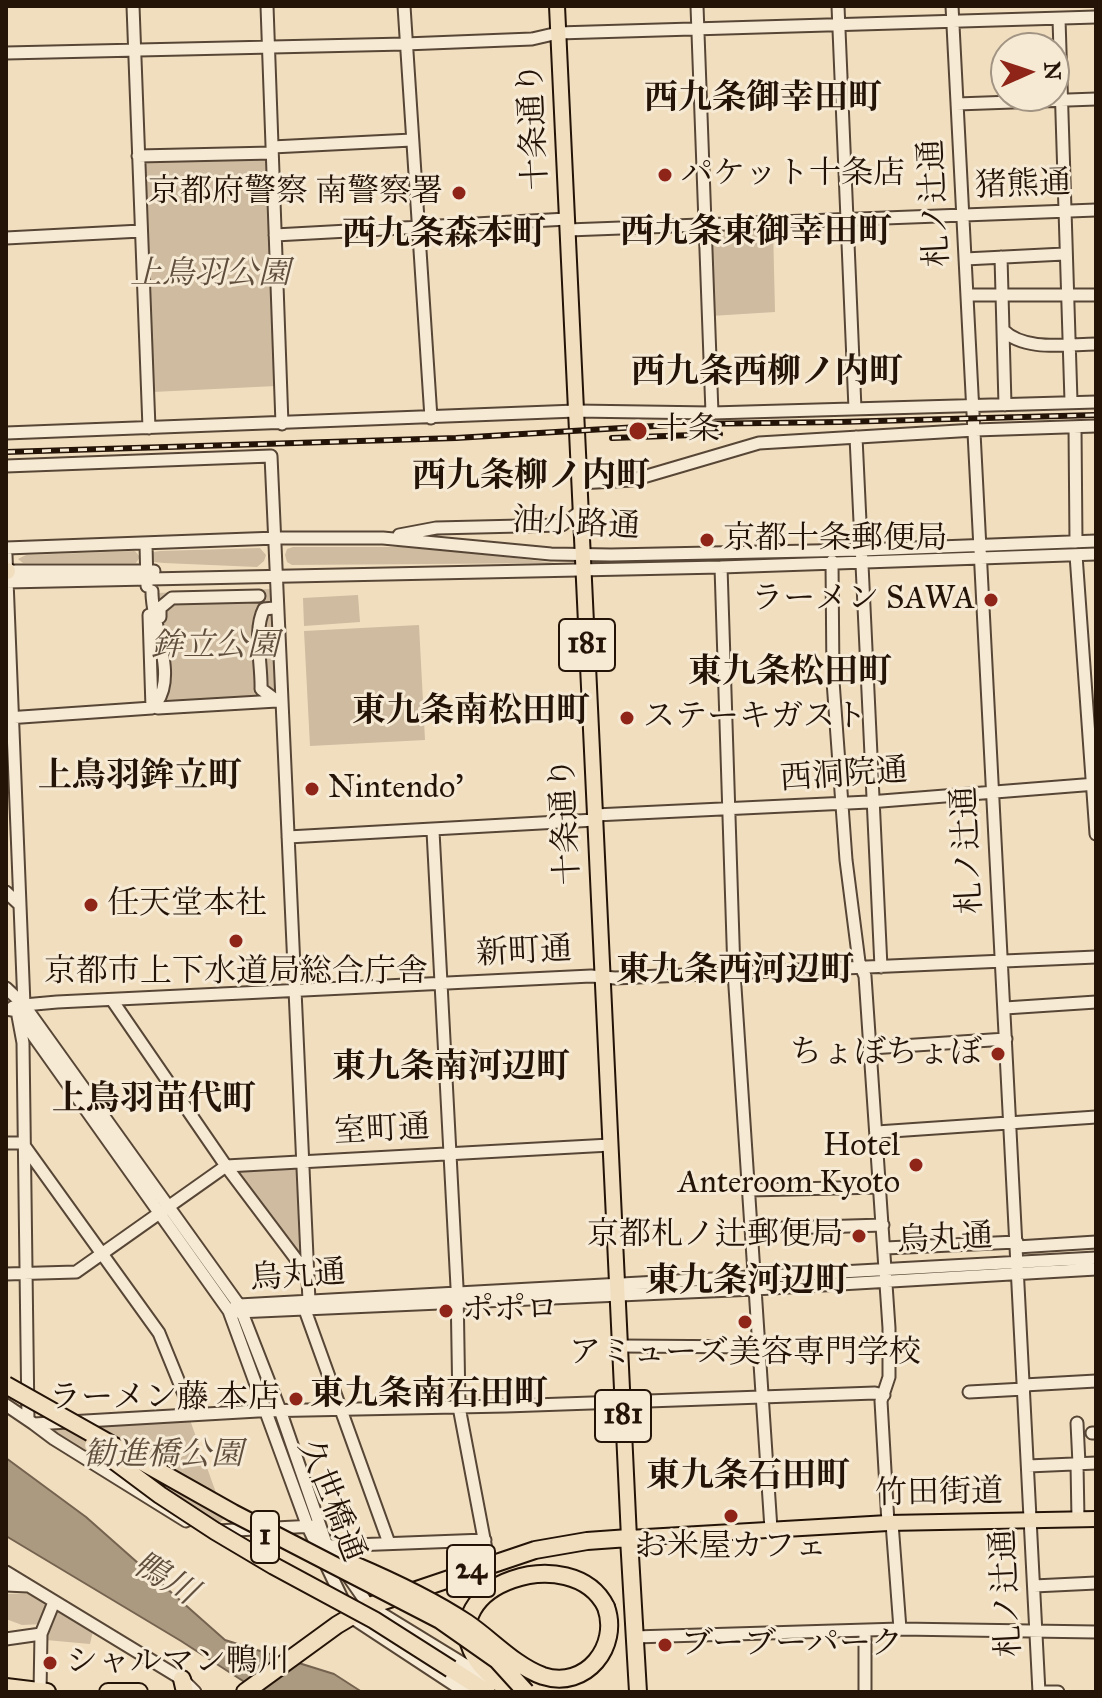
<!DOCTYPE html>
<html>
<head>
<meta charset="utf-8">
<style>
  body { margin:0 }
  #map { position:relative; width:1102px; height:1698px; overflow:hidden; background:#f1debf; font-family:"IM FELL Great Primer",serif }
  canvas { display:block }
  .frame { position:absolute; inset:0; border:8px solid #241307; pointer-events:none }
  .north { position:absolute; left:990px; top:32px; width:80px; height:80px; box-sizing:border-box; background:#f6ead5; border:2px solid #a29483; border-radius:50%; rotate:87deg; font-size:22px; font-weight:700; line-height:32px; text-align:center; color:#241307 }
  .north::after { content:''; display:block; margin:auto; width:28px; height:36px; background:#8f2418; clip-path:polygon(50% 0,100% 100%,50% 72%,0 100%) }
</style>
</head>
<body>
<div id="map">
<canvas width="1102" height="1698"></canvas>
<div class="frame"></div>
<div class="north">N</div>
</div>
<script>
const ctx = document.querySelector('canvas').getContext('2d');
ctx.lineJoin = 'round';
function fillPath(path, color) { ctx.fillStyle = color; ctx.fill(path, 'evenodd'); }
function stroke(path, color, width, dash) { ctx.strokeStyle = color; ctx.lineWidth = width; ctx.lineCap = dash ? 'butt' : 'round'; ctx.setLineDash(dash || []); ctx.stroke(path); }
function write(font, color, halo, rows, align = 'center') {
  ctx.font = font + ' "IM FELL Great Primer","Noto Serif JP",serif'; ctx.lineWidth = 6; ctx.setLineDash([]); ctx.textBaseline = 'middle'; ctx.strokeStyle = halo; ctx.fillStyle = color; for (const [text, x, y, turn = 0] of rows) {
    ctx.save(); ctx.translate(x, y); ctx.rotate((+turn || 0) * Math.PI / 180); ctx.textAlign = isNaN(turn) ? turn : align; if (halo) ctx.strokeText(text, 0, 0); ctx.fillText(text, 0, 0); ctx.restore();
  }
}
const green = new Path2D(`
  M 265,157 L 268,159 L 276,386 L 153,392 L 145,163 L 148,160 Z
  M 773,226 L 775,312 L 711,316 L 707,231 L 711,227 Z
  M 293,547 L 425,547 L 555,563 L 292,565 L 287,562 L 285,555 L 287,549 Z
  M 260,548 L 266,555 L 264,561 L 257,567 L 164,563 L 154,562 L 152,556 L 154,552 L 160,551 Z
  M 135,551 L 140,557 L 136,563 L 23,563 L 18,559 L 26,555 Z
  M 271,589 L 275,699 L 171,704 L 160,699 L 156,593 Z
  M 358,595 L 360,622 L 304,626 L 303,598 Z
  M 419,625 L 425,740 L 310,746 L 304,631 Z
  M 293,1167 L 298,1172 L 302,1255 L 298,1258 L 239,1176 L 241,1171 Z
  M 190,1420 L 225,1518 L 215,1527 L 170,1506 L 49,1429 L 50,1426 Z
  M 33,1593 L 46,1601 L 42,1624 L 22,1625 L 6,1619 L 6,1594 Z
  M 59,1610 L 93,1631 L 90,1644 L 46,1640 L 53,1611 Z`);
const water = new Path2D(`
  M 6,1458 L 86,1517 L 225,1640 L 334,1674 L 362,1692 L 260,1692 L 181,1641 L 6,1536 Z`);
const minor = new Path2D(`
  M 133,6 L 149,428
  M 267,6 L 282,424
  M 404,6 L 431,418
  M 697,6 L 712,413
  M 838,6 L 855,409
  M 952,6 L 1039,1692
  M 1059,19 L 1071,401
  M 6,53 L 405,44 L 532,39 L 558,33 L 1096,17
  M 957,104 L 1096,99
  M 272,147 L 412,140
  M 138,156 L 272,153
  M 568,230 L 1096,210
  M 275,235 L 567,219
  M 6,238 L 141,231
  M 1001,257 L 1005,405
  M 965,259 L 1064,254
  M 967,295 L 1096,295
  M 1003,330 C 1025,352 1067,344 1096,344
  M 1075,427 L 1076,542
  M 6,433 L 576,411 L 712,413 L 1096,402
  M 856,437 L 881,967
  M 6,466 L 271,456 L 309,1301
  M 579,483 L 633,480 L 759,443 L 975,430 L 1096,426
  M 399,535 L 436,528 L 562,525 L 581,511
  M 146,544 L 147,586
  M 6,548 L 277,538 L 383,538 L 551,554 L 611,555 L 861,550 L 1096,541
  M 6,555 L 24,1005
  M 1076,555 L 1096,834
  M 832,561 L 833,681 L 846,860 L 859,962 L 865,976 L 889,1328 L 889,1377 L 881,1401 L 888,1523
  M 721,567 L 734,972 L 771,1529
  M 7,571 L 154,571
  M 6,582 L 721,567 L 1096,554
  M 152,591 C 151,623 177,674 157,702 L 158,708 L 277,701 L 261,689 C 262,666 253,630 264,609 L 274,608
  M 160,617 L 160,608 L 172,598 L 259,596
  M 7,718 L 152,708 L 149,615
  M 595,815 L 869,802 L 1096,784
  M 433,831 L 457,1287 L 459,1407 L 489,1565
  M 288,837 L 595,820
  M 6,892 L 20,905
  M 6,988 L 24,1005 L 239,1305 L 280,1410 L 327,1546 L 369,1606 L 485,1677
  M 112,1000 L 226,1166 L 308,1275
  M 13,1007 L 229,1311 L 308,1527 L 351,1617 L 465,1692
  M 1005,1008 L 1096,1002
  M 6,1009 L 18,1011 L 24,1005 L 57,1002 L 591,976 L 615,978 L 1096,957
  M 18,1016 L 23,1043 L 28,1419
  M 871,1048 L 1006,1039
  M 877,1132 L 1096,1117
  M 6,1143 L 23,1143
  M 23,1144 L 159,1333 L 192,1414
  M 749,1190 L 880,1187
  M 751,1229 L 883,1225
  M 1017,1247 L 1096,1242
  M 885,1248 L 1017,1242
  M 6,1274 L 76,1272 L 226,1166 L 610,1145
  M 305,1310 L 389,1543
  M 229,1311 L 239,1305 L 1096,1258
  M 237,1312 L 755,1289 L 1096,1269
  M 620,1346 L 760,1347
  M 1024,1385 L 1096,1381
  M 969,1392 L 1024,1389
  M 6,1405 L 34,1424 L 258,1411 L 506,1406 L 875,1393 L 884,1395
  M 1077,1423 L 1079,1464
  M 34,1424 L 54,1439 L 186,1521
  M 1092,1433 L 1096,1433
  M 1077,1464 L 1078,1519
  M 1028,1466 L 1096,1463
  M 892,1523 L 900,1629
  M 216,1531 L 315,1526
  M 327,1546 L 485,1540
  M 6,1572 L 182,1679 L 195,1692
  M 6,1585 L 28,1586
  M 1034,1586 L 1096,1583
  M 865,1632 L 865,1692
  M 634,1637 L 900,1629 L 1096,1632
  M 6,1639 L 41,1634
  M 40,1692 L 41,1634 L 54,1602
  M 1039,1692 L 1058,1692`);
const major = new Path2D(`
  M 557,6 L 629,1538 L 888,1523 L 1096,1519`);
const highway = new Path2D(`
  M 6,571 L 7,571
  M 451,1669 L 487,1692
  M 182,1679 L 185,1692
  M 6,1687 L 47,1692
  M 108,1692 L 139,1692
  M 245,1692 L 337,1625 L 369,1606 L 535,1550 L 587,1541 L 629,1538 L 638,1692
  M 510,1692 C 498,1681 483,1671 475,1657 C 433,1584 573,1540 606,1607`);
const rail = new Path2D(`
  M 612,438 L 720,434
  M 6,452 L 456,438 L 688,424 L 839,422 L 1096,415`);
const highwayBridge = new Path2D(`
  M 6,1385 L 233,1513 L 440,1620 L 497,1660 L 526,1692
  M 93,1445 L 160,1495 L 215,1531 L 274,1566 L 374,1620 L 451,1669
  M 352,1564 C 392,1581 431,1599 467,1623 C 492,1640 515,1666 543,1676 C 586,1690 620,1646 606,1607`);
const markers = [
  [665,175,8,"#8f2418"],
  [459,193,8,"#8f2418"],
  [638,431,10,"#8f2418"],
  [707,540,8,"#8f2418"],
  [991,600,8,"#8f2418"],
  [627,718,8,"#8f2418"],
  [312,789,8,"#8f2418"],
  [91,905,8,"#8f2418"],
  [236,941,8,"#8f2418"],
  [998,1054,8,"#8f2418"],
  [916,1165,8,"#8f2418"],
  [859,1236,8,"#8f2418"],
  [446,1311,8,"#8f2418"],
  [745,1322,8,"#8f2418"],
  [296,1399,8,"#8f2418"],
  [731,1516,8,"#8f2418"],
  [665,1645,8,"#8f2418"],
  [50,1663,8,"#8f2418"]
];
const shields = [
  [587,645,56],
  [623,1416,56],
  [265,1537,28],
  [471,1571,48]
];
const shieldNames = [
  ["181",587,645],
  ["181",623,1416],
  ["1",265,1537],
  ["24",471,1571]
];
const streetNames = [
  ["十条通り",535,126,-93],
  ["猪熊通",1023,186,-2],
  ["札ノ辻通",936,203,-93],
  ["油小路通",576,525,3],
  ["西洞院通",844,776,-4],
  ["十条通り",567,821,-93],
  ["札ノ辻通",969,850,-93],
  ["新町通",524,953,-3],
  ["室町通",382,1131,-3],
  ["烏丸通",945,1240,-3],
  ["烏丸通",298,1277,-4],
  ["竹田街道",939,1494,-1],
  ["久世橋通",330,1501,68],
  ["札ノ辻通",1008,1593,-93]
];
const poiNames = [
  ["パケット十条店",681,175],
  ["京都府警察 南警察署",443,193,"right"],
  ["十条",656,431],
  ["京都十条郵便局",723,540],
  ["ラーメン SAWA",975,600,"right"],
  ["ステーキガスト",643,718],
  ["Nintendo’",328,789],
  ["任天堂本社",107,905],
  ["京都市上下水道局総合庁舎",236,973,"center"],
  ["ちょぼちょぼ",982,1054,"right"],
  ["Hotel",900,1147,"right"],
  ["Anteroom Kyoto",900,1184,"right"],
  ["京都札ノ辻郵便局",843,1236,"right"],
  ["ポポロ",462,1311],
  ["アミューズ美容専門学校",745,1354,"center"],
  ["ラーメン藤 本店",280,1399,"right"],
  ["お米屋カフェ",731,1548,"center"],
  ["ブーブーパーク",681,1645],
  ["シャルマン鴨川",66,1663]
];
const parkNames = [
  ["上鳥羽公園",210,275],
  ["鉾立公園",215,647],
  ["勧進橋公園",163,1456]
];
const neighbourhoodNames = [
  ["西九条御幸田町",763,100],
  ["西九条東御幸田町",756,234],
  ["西九条森本町",444,236],
  ["西九条西柳ノ内町",767,374],
  ["西九条柳ノ内町",531,478],
  ["東九条松田町",790,674],
  ["東九条南松田町",471,713],
  ["上鳥羽鉾立町",140,778],
  ["東九条西河辺町",735,972],
  ["東九条南河辺町",451,1069],
  ["上鳥羽苗代町",154,1101],
  ["東九条河辺町",747,1283],
  ["東九条南石田町",429,1396],
  ["東九条石田町",748,1478]
];
const waterNames = [
  ["鴨川",164,1580,31]
];
fillPath(green, '#cebba0');
fillPath(water, '#ab9980');
stroke(water, '#756350', 2);
stroke(minor, '#574635', 15);
stroke(major, '#241307', 18);
stroke(highway, '#241307', 20);
stroke(minor, '#f6ead5', 11);
stroke(major, '#f1debf', 14);
stroke(highway, '#f1debf', 16);
stroke(rail, '#241307', 6);
stroke(rail, '#f6ead5', 3, [9]);
stroke(highwayBridge, '#241307', 20, []);
stroke(highwayBridge, '#f1debf', 16);
for (const [x, y, r, color] of markers) { const dot = new Path2D(); dot.arc(x, y, r, 0, 2 * Math.PI); ctx.fillStyle = color; ctx.fill(dot); stroke(dot, '#f6ead5', 3); }
for (const [x, y, w] of shields) { const box = new Path2D(); box.roundRect(x - w / 2, y - 26, w, 52, 6); ctx.fillStyle = '#f6ead5'; ctx.fill(box); stroke(box, '#241307', 2); }
write('bold 30px', '#241307', null, shieldNames);
write('32px', '#241307', '#f6ead5', streetNames);
write('32px', '#241307', '#f6ead5', poiNames, 'left');
write('italic 32px', '#604e3d', '#f6ead5', parkNames);
write('bold 34px', '#241307', '#f6ead5', neighbourhoodNames);
write('italic 34px', '#614f3d', '#f6ead5', waterNames);
</script>
</body>
</html>
